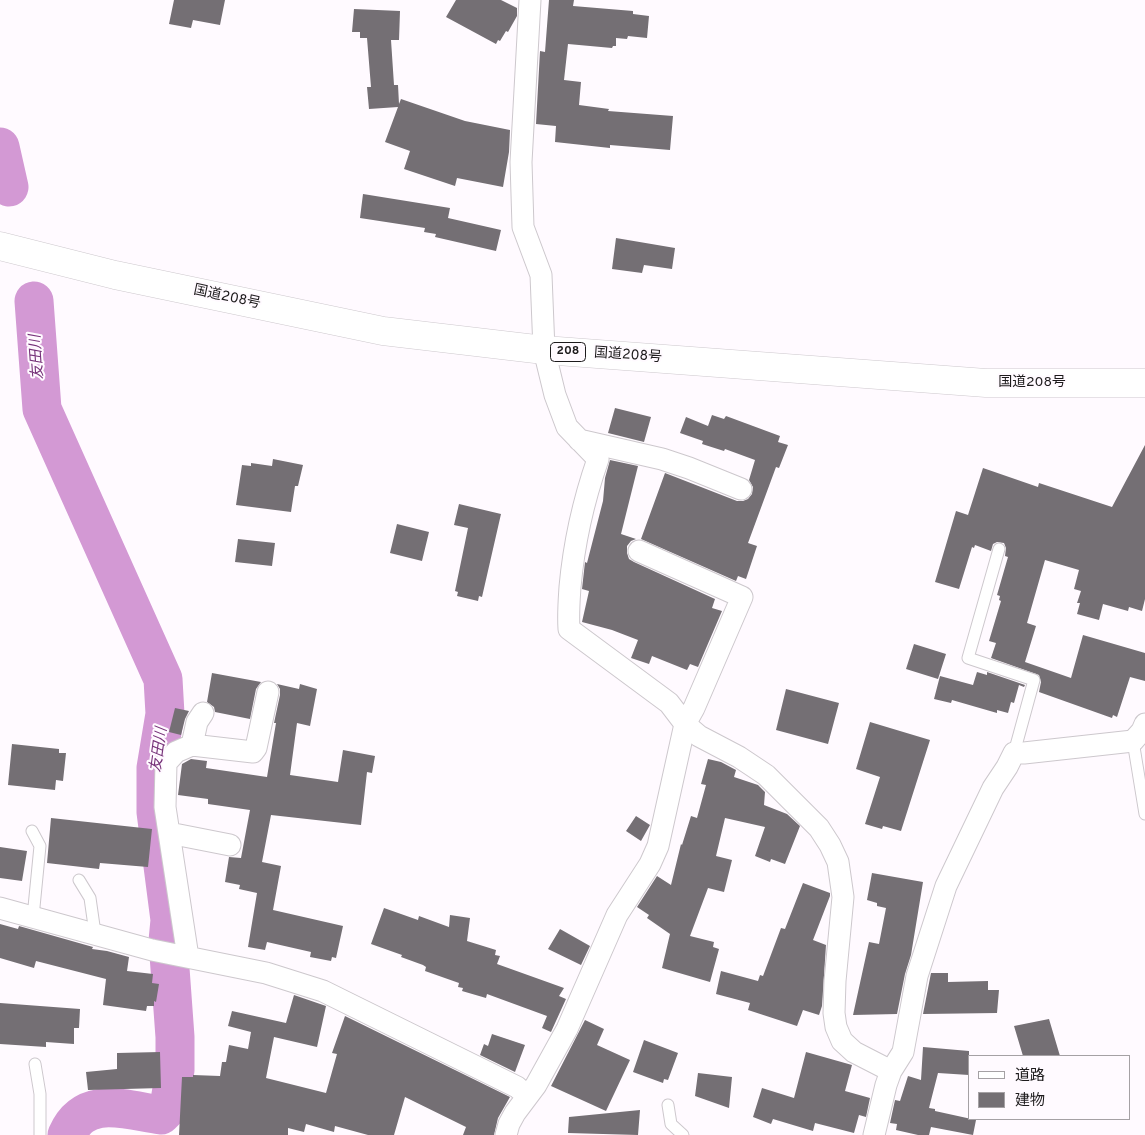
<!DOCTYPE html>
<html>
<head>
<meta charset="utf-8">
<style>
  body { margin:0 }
  #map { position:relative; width:1145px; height:1135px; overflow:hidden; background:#fffaff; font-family:Overpass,"Noto Sans JP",sans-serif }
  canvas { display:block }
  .legend { position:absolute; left:968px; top:1055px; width:162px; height:65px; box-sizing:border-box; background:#fffaff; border:1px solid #a5a1a4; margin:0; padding:6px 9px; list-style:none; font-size:15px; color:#1d1b1c }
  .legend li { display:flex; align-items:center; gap:10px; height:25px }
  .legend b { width:25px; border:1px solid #a5a1a4 }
</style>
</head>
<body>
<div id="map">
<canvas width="1145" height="1135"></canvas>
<ul class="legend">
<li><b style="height:6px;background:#fff"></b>道路</li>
<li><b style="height:14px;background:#746f74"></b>建物</li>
</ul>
</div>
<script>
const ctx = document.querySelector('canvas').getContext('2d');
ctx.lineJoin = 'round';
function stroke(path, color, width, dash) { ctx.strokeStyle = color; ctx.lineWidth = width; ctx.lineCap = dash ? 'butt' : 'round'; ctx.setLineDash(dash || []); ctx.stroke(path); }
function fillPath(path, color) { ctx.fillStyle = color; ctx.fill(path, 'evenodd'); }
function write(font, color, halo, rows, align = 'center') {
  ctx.font = font + ' Overpass,"Noto Sans JP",sans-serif'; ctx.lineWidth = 4; ctx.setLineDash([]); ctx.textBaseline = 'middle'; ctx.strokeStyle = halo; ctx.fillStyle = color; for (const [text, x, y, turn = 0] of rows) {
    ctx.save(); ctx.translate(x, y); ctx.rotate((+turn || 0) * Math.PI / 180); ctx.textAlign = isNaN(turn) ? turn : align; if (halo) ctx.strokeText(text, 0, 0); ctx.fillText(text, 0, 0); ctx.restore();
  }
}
const river = new Path2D(`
  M 0,147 L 9,187
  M 34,301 L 42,409 L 163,679 L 165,714 L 156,768 L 156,812 L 170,920 L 168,941 L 175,1037 L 175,1070 L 169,1107 L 161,1115 C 126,1110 85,1094 67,1135`);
const building = new Path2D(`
  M 174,0 L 225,0 L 220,25 L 193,20 L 191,28 L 169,24 Z
  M 456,0 L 501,0 L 517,8 L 517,16 L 508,32 L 506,31 L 500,41 L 498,40 L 496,44 L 446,17 Z
  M 549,0 L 574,0 L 573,6 L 633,11 L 633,14 L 649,16 L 647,38 L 628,36 L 627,39 L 616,38 L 616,46 L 613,46 L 612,48 L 568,44 L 564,80 L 581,82 L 579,105 L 609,109 L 608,111 L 673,116 L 670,150 L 610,145 L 610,148 L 555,142 L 556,126 L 536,124 L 540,51 L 545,52 Z
  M 354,9 L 400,11 L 399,40 L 391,40 L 394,85 L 398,85 L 399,104 L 401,99 L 465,121 L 510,130 L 509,152 L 503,187 L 457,178 L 455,186 L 404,169 L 410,151 L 385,142 L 398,107 L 369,109 L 367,87 L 371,87 L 367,38 L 360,38 L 360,32 L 352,32 Z
  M 363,194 L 450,208 L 448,218 L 501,230 L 496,251 L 435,237 L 436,234 L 424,232 L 425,228 L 360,218 Z
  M 616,238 L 675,248 L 672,269 L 644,265 L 642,273 L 612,269 Z
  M 615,408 L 651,417 L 644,442 L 608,433 Z
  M 712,415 L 724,419 L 726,416 L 780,436 L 778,442 L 788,445 L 779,468 L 776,467 L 748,543 L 757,546 L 746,579 L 738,576 L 736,581 L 641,539 L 665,473 L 737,501 L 743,501 L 748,499 L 752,494 L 753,487 L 749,480 L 755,460 L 725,449 L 724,451 L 702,444 L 703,441 L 680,433 L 686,417 L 708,426 Z
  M 1145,445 L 1145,599 L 1142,611 L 1129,607 L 1128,611 L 1103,604 L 1099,620 L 1077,614 L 1080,603 L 1077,603 L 1081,591 L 1074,589 L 1079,570 L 1045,560 L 1027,623 L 1036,626 L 1025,662 L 1071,678 L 1083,635 L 1145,653 L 1145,681 L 1130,677 L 1117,717 L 1113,715 L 1112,718 L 1039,692 L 1041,682 L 1039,675 L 991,658 L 996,643 L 989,641 L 1001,601 L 999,600 L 1000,596 L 997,595 L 1008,557 L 1005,556 L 1006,548 L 1004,543 L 997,542 L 993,544 L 991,551 L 975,545 L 974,548 L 972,547 L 959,589 L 935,582 L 956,511 L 968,515 L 983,468 L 1038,487 L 1039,483 L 1112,507 Z
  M 273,459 L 303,465 L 298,486 L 295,486 L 291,512 L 236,505 L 242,465 L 251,466 L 251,463 L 272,466 Z
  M 610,460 L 638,466 L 621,534 L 636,539 L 631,541 L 627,546 L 627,553 L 629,559 L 634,562 L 715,599 L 712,608 L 722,611 L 698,667 L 690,664 L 687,670 L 652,656 L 649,664 L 631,658 L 638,640 L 612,630 L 582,622 L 589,591 L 582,589 L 585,562 L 587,563 L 603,501 L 605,478 Z
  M 459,504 L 501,514 L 482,597 L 479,596 L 478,601 L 457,596 L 458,592 L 455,591 L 468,528 L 454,525 Z
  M 397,524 L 429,532 L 422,561 L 390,553 Z
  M 238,539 L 275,543 L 272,566 L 235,562 Z
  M 914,644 L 946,654 L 938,679 L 906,669 Z
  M 977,672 L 987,675 L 987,672 L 1025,685 L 1024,687 L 1019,685 L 1014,703 L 1011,702 L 1008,713 L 997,710 L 997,713 L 952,700 L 951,703 L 934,699 L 940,676 L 973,685 Z
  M 212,673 L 261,682 L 256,689 L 250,719 L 215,712 L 214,707 L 207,702 Z
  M 277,684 L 299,689 L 300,684 L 317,689 L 310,726 L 297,723 L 290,775 L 338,782 L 343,750 L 375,756 L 372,773 L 367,772 L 361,825 L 271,815 L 262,862 L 281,866 L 273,910 L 343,926 L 336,958 L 332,957 L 331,961 L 310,957 L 311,952 L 267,942 L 265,950 L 248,947 L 257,893 L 239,889 L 240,885 L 225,882 L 229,857 L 241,858 L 250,810 L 208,804 L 208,799 L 178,795 L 182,764 L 191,759 L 207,761 L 206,768 L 267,777 L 276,723 L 274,723 L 280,695 L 280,689 Z
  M 786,689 L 839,703 L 828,744 L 776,730 Z
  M 175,708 L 189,711 L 185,719 L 181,735 L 169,732 Z
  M 870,722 L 930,740 L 901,831 L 883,826 L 882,829 L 865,824 L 880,777 L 856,769 Z
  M 12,744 L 59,749 L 59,753 L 66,753 L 63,781 L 56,780 L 55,790 L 8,785 Z
  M 708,759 L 721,762 L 736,770 L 734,777 L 758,785 L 765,792 L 764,805 L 787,814 L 800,826 L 785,864 L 771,859 L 770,862 L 755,856 L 765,827 L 725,818 L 716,856 L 732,860 L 724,892 L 708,888 L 690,936 L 714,942 L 713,947 L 719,949 L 710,982 L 662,968 L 670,934 L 647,918 L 649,915 L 637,907 L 657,876 L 671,885 L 681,844 L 682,845 L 691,816 L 697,818 L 706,785 L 701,784 Z
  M 636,816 L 650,825 L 641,841 L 626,831 Z
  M 51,818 L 152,829 L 148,867 L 100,863 L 99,869 L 47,863 Z
  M 0,847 L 27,851 L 22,881 L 0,878 Z
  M 872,873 L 923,882 L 911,955 L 905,974 L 897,1014 L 853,1015 L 869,942 L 879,944 L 886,908 L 877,906 L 877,903 L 867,900 Z
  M 803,883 L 830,893 L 830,896 L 813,940 L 826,945 L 822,1006 L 819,1015 L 803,1010 L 797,1026 L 748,1010 L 750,1003 L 716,994 L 721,971 L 758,981 L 760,975 L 763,976 L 781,928 L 785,929 Z
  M 384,908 L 418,920 L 419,916 L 449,927 L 450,915 L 470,918 L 467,941 L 496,950 L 495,955 L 500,956 L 497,964 L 564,988 L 559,996 L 566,999 L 551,1032 L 542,1028 L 547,1016 L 487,994 L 486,998 L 462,991 L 463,988 L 458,987 L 459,983 L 425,971 L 426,967 L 423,965 L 401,957 L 402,955 L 371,944 Z
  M 0,924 L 18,929 L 19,926 L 93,947 L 92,949 L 107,951 L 129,957 L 127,971 L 153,974 L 152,983 L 159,984 L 156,1002 L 154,1001 L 154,1006 L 147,1006 L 146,1011 L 103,1005 L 106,979 L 36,961 L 34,968 L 0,958 Z
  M 560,929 L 590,946 L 581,965 L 548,949 Z
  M 931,973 L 948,973 L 948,982 L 988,981 L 988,990 L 999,990 L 997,1013 L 923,1014 Z
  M 294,995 L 326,1006 L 317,1047 L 274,1037 L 266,1078 L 326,1093 L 337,1054 L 332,1053 L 345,1016 L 510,1097 L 498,1118 L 494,1135 L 463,1135 L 466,1127 L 405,1097 L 394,1135 L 368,1135 L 335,1126 L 334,1132 L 306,1124 L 304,1132 L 288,1128 L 288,1135 L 179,1135 L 182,1077 L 193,1077 L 193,1075 L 220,1076 L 222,1062 L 226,1062 L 229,1045 L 248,1049 L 251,1032 L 228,1026 L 232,1011 L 286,1023 Z
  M 0,1003 L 80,1009 L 79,1028 L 74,1028 L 74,1044 L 46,1042 L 46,1047 L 0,1044 Z
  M 1049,1019 L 1060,1056 L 1023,1056 L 1014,1026 Z
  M 585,1020 L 604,1029 L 597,1045 L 630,1060 L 606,1111 L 551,1086 Z
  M 492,1034 L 525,1045 L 515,1072 L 480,1055 L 484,1044 L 488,1046 Z
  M 644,1040 L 678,1053 L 668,1080 L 664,1079 L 663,1083 L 633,1072 Z
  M 923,1047 L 969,1051 L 969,1075 L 938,1073 L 929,1108 L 935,1109 L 935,1111 L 976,1120 L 973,1135 L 931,1127 L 929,1135 L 918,1135 L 896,1130 L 897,1124 L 890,1123 L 895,1100 L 900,1101 L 908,1076 L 921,1080 Z
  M 160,1052 L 161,1088 L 88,1090 L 86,1072 L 117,1069 L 117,1053 Z
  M 806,1052 L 852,1065 L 845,1091 L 870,1098 L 866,1117 L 859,1115 L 854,1133 L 815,1123 L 813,1131 L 773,1119 L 771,1124 L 753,1117 L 762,1088 L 794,1098 Z
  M 698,1073 L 732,1077 L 729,1108 L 695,1096 Z
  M 640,1110 L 638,1135 L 568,1133 L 569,1117 Z`);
const service = new Path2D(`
  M 999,549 L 968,658 L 1034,680 L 1014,753
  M 1133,741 L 1145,814
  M 32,831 L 40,846 L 33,917
  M 79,880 L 90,898 L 95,933
  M 35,1064 L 40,1094 L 40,1135
  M 668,1105 L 671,1124 L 683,1135`);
const minor = new Path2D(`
  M 579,440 L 662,459 L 689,468 L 741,489
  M 639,551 L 742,597 L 694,708 L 685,724 L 699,736 L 739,757 L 766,775 L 819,828 L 830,845 L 838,862 L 843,897 L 835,981 L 834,1013 L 836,1027 L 842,1041 L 854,1052 L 891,1071
  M 192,745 L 197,722 L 203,713
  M 169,833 L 230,845
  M 0,908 L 152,950 L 266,973 L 323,991 L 517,1087 L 527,1096
  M 188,957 L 165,807 L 166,763 L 176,752 L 192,745 L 253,752 L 256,748 L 268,692
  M 506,1135 L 509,1124 L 515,1113 L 536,1085 L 567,1029 L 617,915 L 650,864 L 658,846 L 685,724 L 669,703 L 569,629 C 568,614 569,602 570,587 C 574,542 583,502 598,459 L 567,427 L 555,395 L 544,350 L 541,275 L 523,227 L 521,162 L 530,0
  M 874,1135 L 886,1085 L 891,1071 L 903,1052 L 917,976 L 946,886 L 993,788 L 1007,767 L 1014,753 L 1024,753 L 1133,741 L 1142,731 L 1145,724`);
const trunk = new Path2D(`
  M 0,246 L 115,275 L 383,331 L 544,350 L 986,383 L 1145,383`);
const shields = [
  [568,352,35]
];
const shieldNames = [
  ["208",568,352]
];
const streetNames = [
  ["国道208号",227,298,12],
  ["国道208号",628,356,4],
  ["国道208号",1032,383]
];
const waterNames = [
  ["友田川",38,357,-94],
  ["友田川",160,750,-82]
];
stroke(river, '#d399d4', 39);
fillPath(building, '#746f74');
stroke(service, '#cdc8cd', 13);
stroke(minor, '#cdc8cd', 23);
stroke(trunk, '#cdc8cd', 29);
stroke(service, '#fff', 11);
stroke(minor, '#fff', 21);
stroke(trunk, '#fff', 28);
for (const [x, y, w] of shields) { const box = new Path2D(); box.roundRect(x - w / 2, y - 9.5, w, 19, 4); ctx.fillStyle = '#fffaff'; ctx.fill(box); stroke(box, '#1d1b1c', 1); }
write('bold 12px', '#1d1b1c', null, shieldNames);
write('14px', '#1d1b1c', '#fffaff', streetNames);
write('italic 15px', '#753178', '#fffaff', waterNames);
</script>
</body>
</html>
